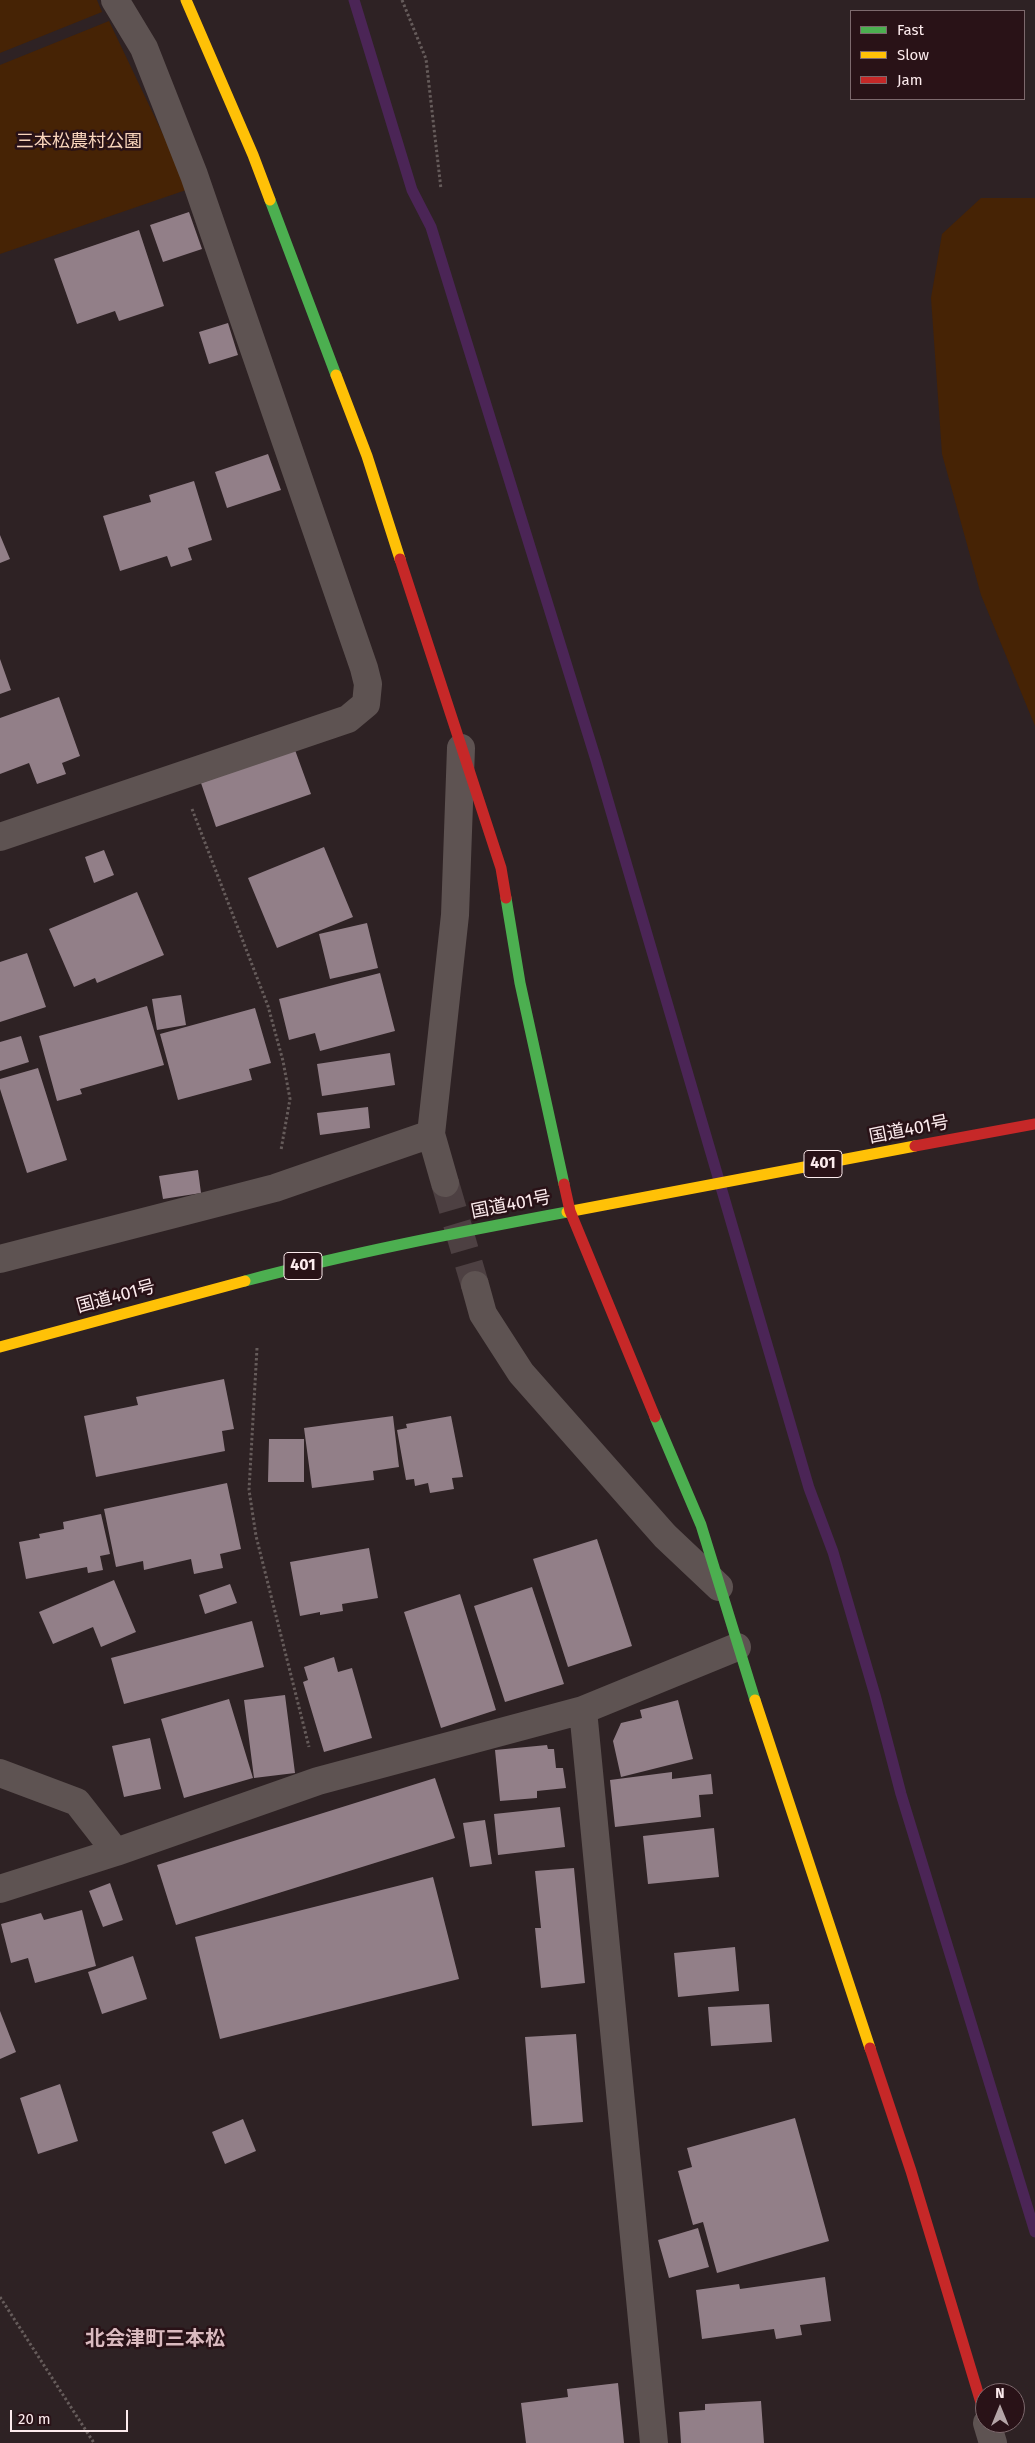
<!DOCTYPE html>
<html>
<head>
<meta charset="utf-8">
<style>
  body { margin:0 }
  #map { position:relative; width:1035px; height:2443px; overflow:hidden; background:#2e2224; font-family:"Fira Sans",sans-serif }
  canvas { display:block }
  .legend { position:absolute; left:850px; top:10px; width:175px; height:90px; box-sizing:border-box; background:#291217; border:1px solid #7d696d; margin:0; padding:6px 9px; list-style:none; font-size:15px; color:#fcebed }
  .legend li { display:flex; align-items:center; gap:10px; height:25px }
  .legend b { width:25px; border:1px solid #7d696d }
  .north { position:absolute; left:975px; top:2383px; width:50px; height:50px; box-sizing:border-box; background:#291217; border:1px solid #7d696d; border-radius:50%; rotate:0deg; font-size:14px; font-weight:700; line-height:20px; text-align:center; color:#fcebed }
  .north::after { content:''; display:block; margin:auto; width:18px; height:22px; background:#b4a5a7; clip-path:polygon(50% 0,100% 100%,50% 72%,0 100%) }
  .scale { position:absolute; left:10px; top:2410px; width:118px; height:22px; box-sizing:border-box; border:2px solid #fcebed; border-top:0; padding-left:6px; font-size:15px; line-height:18px; white-space:nowrap; color:#fcebed; -webkit-text-stroke:4px #291217; paint-order:stroke }
</style>
</head>
<body>
<div id="map">
<canvas width="1035" height="2443"></canvas>
<ul class="legend">
<li><b style="height:6px;background:#4caf50"></b>Fast</li>
<li><b style="height:6px;background:#ffc107"></b>Slow</li>
<li><b style="height:6px;background:#c62828"></b>Jam</li>
</ul>
<div class="north">N</div>
<div class="scale">20 m</div>
</div>
<script>
const ctx = document.querySelector('canvas').getContext('2d');
ctx.lineJoin = 'round';
function fillPath(path, color) { ctx.fillStyle = color; ctx.fill(path, 'evenodd'); }
function stroke(path, color, width, dash) { ctx.strokeStyle = color; ctx.lineWidth = width; ctx.lineCap = dash ? 'butt' : 'round'; ctx.setLineDash(dash || []); ctx.stroke(path); }
function write(font, color, halo, rows, align = 'center') {
  ctx.font = font + ' "Fira Sans","Noto Sans JP",sans-serif'; ctx.lineWidth = 5; ctx.setLineDash([]); ctx.textBaseline = 'middle'; ctx.strokeStyle = halo; ctx.fillStyle = color; for (const [text, x, y, turn = 0] of rows) {
    ctx.save(); ctx.translate(x, y); ctx.rotate((+turn || 0) * Math.PI / 180); ctx.textAlign = isNaN(turn) ? turn : align; if (halo) ctx.strokeText(text, 0, 0); ctx.fillText(text, 0, 0); ctx.restore();
  }
}
const green = new Path2D(`
  M 0,0 L 97,0 L 102,12 L 0,53 Z
  M 109,21 L 189,189 L 0,254 L 0,65 Z
  M 981,198 L 1035,198 L 1035,726 L 981,595 L 942,454 L 931,298 L 942,234 Z`);
const stream = new Path2D(`
  M 354,0 L 412,190 L 431,227 L 596,760 L 809,1488 L 833,1552 L 875,1695 L 901,1794 L 1035,2232`);
const building = new Path2D(`
  M 189,212 L 202,249 L 163,262 L 150,225 Z
  M 139,230 L 164,306 L 119,321 L 115,311 L 77,324 L 54,259 Z
  M 228,323 L 238,355 L 209,364 L 199,332 Z
  M 268,454 L 281,490 L 227,508 L 215,472 Z
  M 194,481 L 212,540 L 188,548 L 192,560 L 171,567 L 167,556 L 120,571 L 103,516 L 151,502 L 149,495 Z
  M 0,535 L 10,559 L 0,563 Z
  M 0,659 L 11,690 L 0,694 Z
  M 59,697 L 80,756 L 62,763 L 66,774 L 37,784 L 29,763 L 0,774 L 0,718 Z
  M 295,750 L 311,794 L 216,827 L 201,783 Z
  M 324,847 L 353,917 L 277,948 L 248,878 Z
  M 104,850 L 114,875 L 94,883 L 85,857 Z
  M 137,892 L 164,955 L 97,983 L 95,978 L 74,987 L 49,929 Z
  M 367,923 L 378,968 L 330,979 L 319,934 Z
  M 27,953 L 46,1007 L 0,1022 L 0,962 Z
  M 380,973 L 395,1031 L 320,1051 L 315,1033 L 289,1040 L 279,999 Z
  M 181,995 L 186,1025 L 157,1030 L 152,999 Z
  M 147,1006 L 164,1065 L 80,1089 L 82,1094 L 57,1101 L 39,1036 Z
  M 255,1008 L 271,1063 L 249,1069 L 252,1080 L 178,1100 L 160,1034 Z
  M 21,1036 L 29,1062 L 0,1071 L 0,1042 Z
  M 390,1053 L 395,1085 L 322,1096 L 317,1064 Z
  M 38,1068 L 67,1160 L 27,1173 L 0,1089 L 0,1079 Z
  M 368,1107 L 370,1128 L 320,1135 L 317,1113 Z
  M 198,1170 L 201,1193 L 163,1199 L 159,1176 Z
  M 224,1379 L 234,1429 L 222,1431 L 225,1451 L 96,1477 L 84,1416 L 138,1405 L 136,1397 Z
  M 393,1416 L 399,1467 L 373,1471 L 374,1480 L 312,1488 L 304,1428 Z
  M 451,1416 L 463,1477 L 452,1478 L 454,1489 L 430,1493 L 428,1483 L 415,1486 L 414,1479 L 406,1480 L 397,1430 L 407,1428 L 406,1424 Z
  M 269,1439 L 304,1439 L 304,1482 L 268,1482 Z
  M 227,1483 L 241,1549 L 220,1554 L 223,1568 L 194,1574 L 191,1559 L 144,1570 L 143,1561 L 116,1567 L 104,1509 Z
  M 101,1514 L 110,1554 L 100,1556 L 103,1570 L 88,1573 L 87,1567 L 26,1579 L 19,1542 L 40,1538 L 39,1534 L 64,1529 L 63,1522 Z
  M 597,1539 L 632,1646 L 568,1667 L 533,1559 Z
  M 369,1548 L 378,1598 L 342,1604 L 343,1611 L 320,1615 L 320,1612 L 300,1616 L 290,1562 Z
  M 114,1580 L 136,1632 L 101,1647 L 93,1627 L 53,1644 L 39,1612 Z
  M 230,1584 L 237,1603 L 205,1614 L 199,1595 Z
  M 532,1587 L 564,1684 L 505,1702 L 474,1606 Z
  M 460,1594 L 496,1710 L 441,1728 L 404,1612 Z
  M 252,1621 L 264,1667 L 124,1704 L 111,1658 Z
  M 334,1657 L 338,1672 L 352,1668 L 372,1738 L 324,1752 L 303,1682 L 308,1680 L 304,1667 Z
  M 285,1695 L 295,1773 L 254,1778 L 244,1700 Z
  M 229,1699 L 253,1778 L 184,1798 L 161,1719 Z
  M 678,1700 L 693,1759 L 621,1777 L 613,1741 L 621,1723 L 642,1718 L 640,1710 Z
  M 150,1738 L 161,1789 L 124,1797 L 112,1746 Z
  M 547,1745 L 548,1749 L 554,1749 L 556,1768 L 563,1768 L 566,1788 L 537,1791 L 537,1798 L 500,1801 L 495,1750 Z
  M 672,1772 L 672,1779 L 711,1774 L 713,1794 L 699,1795 L 701,1817 L 615,1827 L 610,1780 Z
  M 435,1778 L 455,1838 L 176,1925 L 157,1865 Z
  M 560,1807 L 565,1847 L 498,1855 L 494,1814 Z
  M 485,1820 L 492,1864 L 470,1867 L 463,1823 Z
  M 714,1828 L 719,1877 L 648,1884 L 643,1836 Z
  M 574,1868 L 585,1983 L 541,1988 L 535,1928 L 541,1928 L 535,1871 Z
  M 433,1877 L 459,1979 L 220,2039 L 195,1937 Z
  M 110,1883 L 123,1920 L 103,1927 L 89,1891 Z
  M 82,1910 L 96,1966 L 35,1983 L 28,1958 L 11,1963 L 1,1924 L 41,1913 L 44,1920 Z
  M 735,1947 L 739,1991 L 678,1997 L 674,1953 Z
  M 133,1956 L 147,1999 L 102,2014 L 88,1972 Z
  M 769,2004 L 772,2042 L 711,2046 L 708,2007 Z
  M 0,2011 L 16,2052 L 0,2059 Z
  M 576,2034 L 583,2122 L 532,2126 L 525,2037 Z
  M 60,2084 L 78,2141 L 38,2154 L 20,2098 Z
  M 795,2118 L 829,2241 L 717,2273 L 703,2222 L 693,2225 L 678,2171 L 692,2167 L 687,2148 Z
  M 243,2119 L 256,2151 L 225,2164 L 212,2132 Z
  M 698,2228 L 709,2267 L 669,2278 L 658,2240 Z
  M 825,2277 L 831,2321 L 800,2325 L 802,2335 L 776,2339 L 774,2329 L 702,2339 L 696,2290 L 739,2284 L 740,2289 Z
  M 618,2383 L 624,2443 L 526,2443 L 521,2403 L 568,2397 L 567,2389 Z
  M 761,2401 L 764,2443 L 681,2443 L 679,2412 L 705,2410 L 705,2404 Z`);
const streetTunnel = new Path2D(`
  M 445,1183 L 475,1285`);
const path = new Path2D(`
  M 402,0 L 426,59 L 441,189
  M 192,809 L 268,1006 L 283,1061 L 290,1099 L 281,1150
  M 257,1348 L 249,1490 L 256,1536 L 309,1747
  M 0,2297 L 94,2443`);
const street = new Path2D(`
  M 0,837 L 348,719 L 366,704 L 368,684 L 364,668 L 194,175 L 144,48 L 115,0
  M 445,1183 L 431,1134 L 455,915 L 461,748
  M 0,1259 L 275,1188 L 431,1134
  M 475,1285 L 483,1314 L 521,1373 L 665,1536 L 719,1587
  M 583,1710 L 737,1647
  M 0,1773 L 77,1802 L 116,1852
  M 0,1889 L 116,1852 L 318,1781 L 583,1710 L 654,2443
  M 987,2423 L 993,2443`);
const fast = new Path2D(`
  M 270,200 L 336,375
  M 506,898 L 520,983 L 564,1184
  M 245,1281 C 351,1253 459,1232 567,1212
  M 655,1417 L 701,1525 L 755,1700`);
const slow = new Path2D(`
  M 186,0 L 253,155 L 270,200
  M 336,375 L 367,456 L 400,559
  M 567,1212 L 915,1146
  M 0,1347 L 245,1281
  M 755,1700 L 870,2048`);
const jam = new Path2D(`
  M 400,559 L 501,868 L 506,898
  M 915,1146 L 1035,1124
  M 564,1184 L 570,1211 L 655,1417
  M 870,2048 L 911,2171 L 985,2416`);
const shields = [
  [823,1164,38],
  [303,1266,38]
];
const shieldNames = [
  ["401",823,1164],
  ["401",303,1266]
];
const parkNames = [
  ["三本松農村公園",79,142]
];
const streetNames = [
  ["国道401号",909,1130,-11],
  ["国道401号",511,1205,-11],
  ["国道401号",116,1297,-15]
];
const quarterNames = [
  ["北会津町三本松",155,2339]
];
fillPath(green, '#462305');
stroke(stream, '#4b2556', 11);
fillPath(building, '#927f88');
stroke(streetTunnel, '#4d4042', 28, [28, 14]);
stroke(path, '#665c5b', 3, [2.5, 2.5]);
stroke(street, '#5e5352', 28);
stroke(fast, '#4caf50', 11);
stroke(slow, '#ffc107', 11);
stroke(jam, '#c62828', 11);
for (const [x, y, w] of shields) { const box = new Path2D(); box.roundRect(x - w / 2, y - 13.5, w, 27, 4); ctx.fillStyle = '#291217'; ctx.fill(box); stroke(box, '#fcebed', 1); }
write('bold 16px', '#fcebed', null, shieldNames);
write('18px', '#f9d5bc', '#291217', parkNames);
write('18px', '#fcebed', '#291217', streetNames);
write('bold 20px', '#dababf', '#291217', quarterNames);
</script>
</body>
</html>
